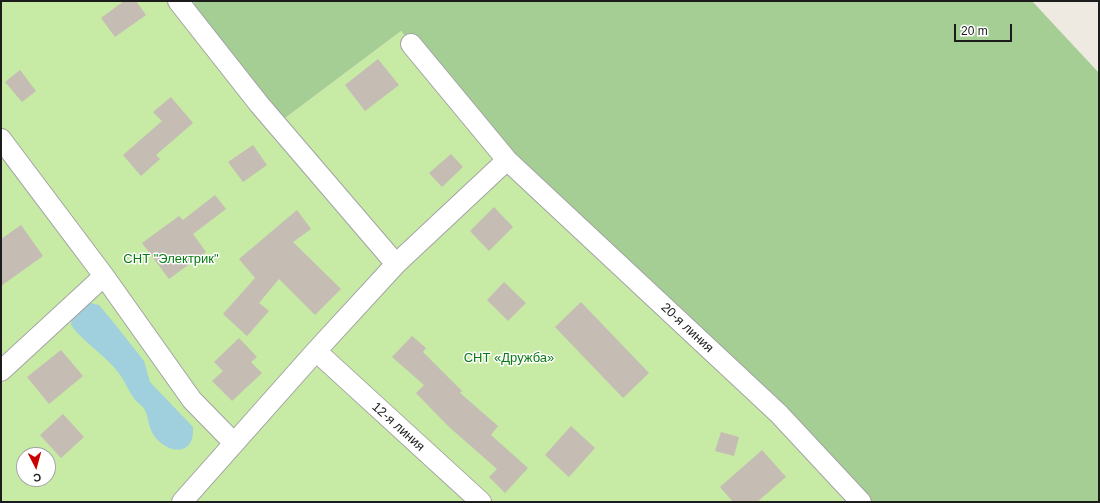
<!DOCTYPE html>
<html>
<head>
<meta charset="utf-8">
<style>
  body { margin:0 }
  #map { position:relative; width:1100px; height:503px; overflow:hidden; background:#eee9e1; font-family:Arial,sans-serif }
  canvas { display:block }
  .frame { position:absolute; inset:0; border:2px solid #1c1c1c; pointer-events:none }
  .north { position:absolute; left:16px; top:447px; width:40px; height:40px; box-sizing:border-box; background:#fff; border:1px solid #a4a4a4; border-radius:50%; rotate:174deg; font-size:11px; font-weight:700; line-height:16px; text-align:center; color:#1c1c1c }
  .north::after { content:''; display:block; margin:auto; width:14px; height:18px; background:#c80000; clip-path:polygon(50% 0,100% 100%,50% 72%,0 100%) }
  .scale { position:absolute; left:954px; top:24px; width:58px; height:18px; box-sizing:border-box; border:2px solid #1c1c1c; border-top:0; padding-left:5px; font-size:12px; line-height:14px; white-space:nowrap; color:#1c1c1c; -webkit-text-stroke:3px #fff; paint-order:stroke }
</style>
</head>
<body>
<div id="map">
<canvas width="1100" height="503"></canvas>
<div class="frame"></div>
<div class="north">С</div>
<div class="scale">20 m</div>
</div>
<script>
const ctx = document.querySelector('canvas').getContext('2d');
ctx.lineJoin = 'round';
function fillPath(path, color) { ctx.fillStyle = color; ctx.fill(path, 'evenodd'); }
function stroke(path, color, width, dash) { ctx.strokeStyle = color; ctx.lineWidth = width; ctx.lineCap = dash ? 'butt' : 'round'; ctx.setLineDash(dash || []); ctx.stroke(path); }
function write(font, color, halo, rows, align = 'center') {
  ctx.font = font + ' Arial,sans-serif'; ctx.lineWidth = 3; ctx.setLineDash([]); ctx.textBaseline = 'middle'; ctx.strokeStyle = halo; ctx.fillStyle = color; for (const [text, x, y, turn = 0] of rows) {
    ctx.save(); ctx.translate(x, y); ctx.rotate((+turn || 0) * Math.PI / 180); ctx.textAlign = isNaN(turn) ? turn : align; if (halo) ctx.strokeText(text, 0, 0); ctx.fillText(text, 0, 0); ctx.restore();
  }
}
const grass = new Path2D(`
  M 1,1 L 196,1 L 186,12 L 277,124 L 401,31 L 411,44 L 861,502 L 1,502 ZM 24,455 L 48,455 L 48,479 L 24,479 Z`);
const forest = new Path2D(`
  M 196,1 L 1032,1 L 1099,73 L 1099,502 L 861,502 L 510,163 L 401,31 L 277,124 L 186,12 Z`);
const water = new Path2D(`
  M 91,303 L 99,305 L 114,323 L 144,361 L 150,382 L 193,427 C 193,435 193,443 185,448 C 172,454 156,442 151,430 C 148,423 148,416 145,410 C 143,406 139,404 136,401 C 129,392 125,381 118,372 C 104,354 84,343 71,325 L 72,317 Z`);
const building = new Path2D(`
  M 124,1 L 136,1 L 146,15 L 115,37 L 101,18 Z
  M 378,59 L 399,85 L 365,111 L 345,85 Z
  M 20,70 L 36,91 L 22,102 L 5,82 Z
  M 171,97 L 193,123 L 156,155 L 160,159 L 141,176 L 123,155 L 162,121 L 153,112 Z
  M 253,145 L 267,165 L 243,182 L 228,162 Z
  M 451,154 L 463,167 L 442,187 L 429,173 Z
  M 215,195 L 226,209 L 193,234 L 206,252 L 169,279 L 142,243 L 179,216 L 183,220 Z
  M 494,207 L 513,227 L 489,251 L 470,231 Z
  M 297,210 L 311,229 L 293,242 L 341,289 L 315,315 L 279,279 L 259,303 L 269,311 L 247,336 L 223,314 L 255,278 L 239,259 Z
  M 21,225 L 43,256 L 1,286 L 1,239 Z
  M 504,282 L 526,303 L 508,321 L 487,300 Z
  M 581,302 L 649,373 L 623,398 L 555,327 Z
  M 412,336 L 426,348 L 423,352 L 462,391 L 460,393 L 498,426 L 491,435 L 528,468 L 505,493 L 489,477 L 497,469 L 448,426 L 416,393 L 424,385 L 392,357 Z
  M 239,338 L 257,357 L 251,362 L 262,373 L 232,401 L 212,381 L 223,371 L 214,362 Z
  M 61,350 L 83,376 L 49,404 L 27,377 Z
  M 63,414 L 84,437 L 61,458 L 40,435 Z
  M 571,426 L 595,448 L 569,477 L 545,455 Z
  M 721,432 L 739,437 L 734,456 L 715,451 Z
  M 762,450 L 786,477 L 757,502 L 733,502 L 720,487 Z`);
const street = new Path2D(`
  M 178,1 L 259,104 L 396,264
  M 411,44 L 507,160 L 779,414 L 861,502
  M 1,139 L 104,276 L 1,371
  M 104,276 L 192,400 L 234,443
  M 316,351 L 481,502
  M 182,502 L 316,351 L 396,264 L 507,160`);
const parkNames = [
  ["СНТ \"Электрик\"",171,259],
  ["СНТ «Дружба»",509,358]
];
const streetNames = [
  ["20-я линия",687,328,43],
  ["12-я линия",398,427,42]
];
fillPath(grass, '#c7eaa5');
fillPath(forest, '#a5ce94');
fillPath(water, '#a0cfdd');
fillPath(building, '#c5bcb4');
stroke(street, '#a3a3a3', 22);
stroke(street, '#fff', 20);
write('13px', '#097b12', '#fff', parkNames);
write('13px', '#1c1c1c', '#fff', streetNames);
</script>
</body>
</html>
